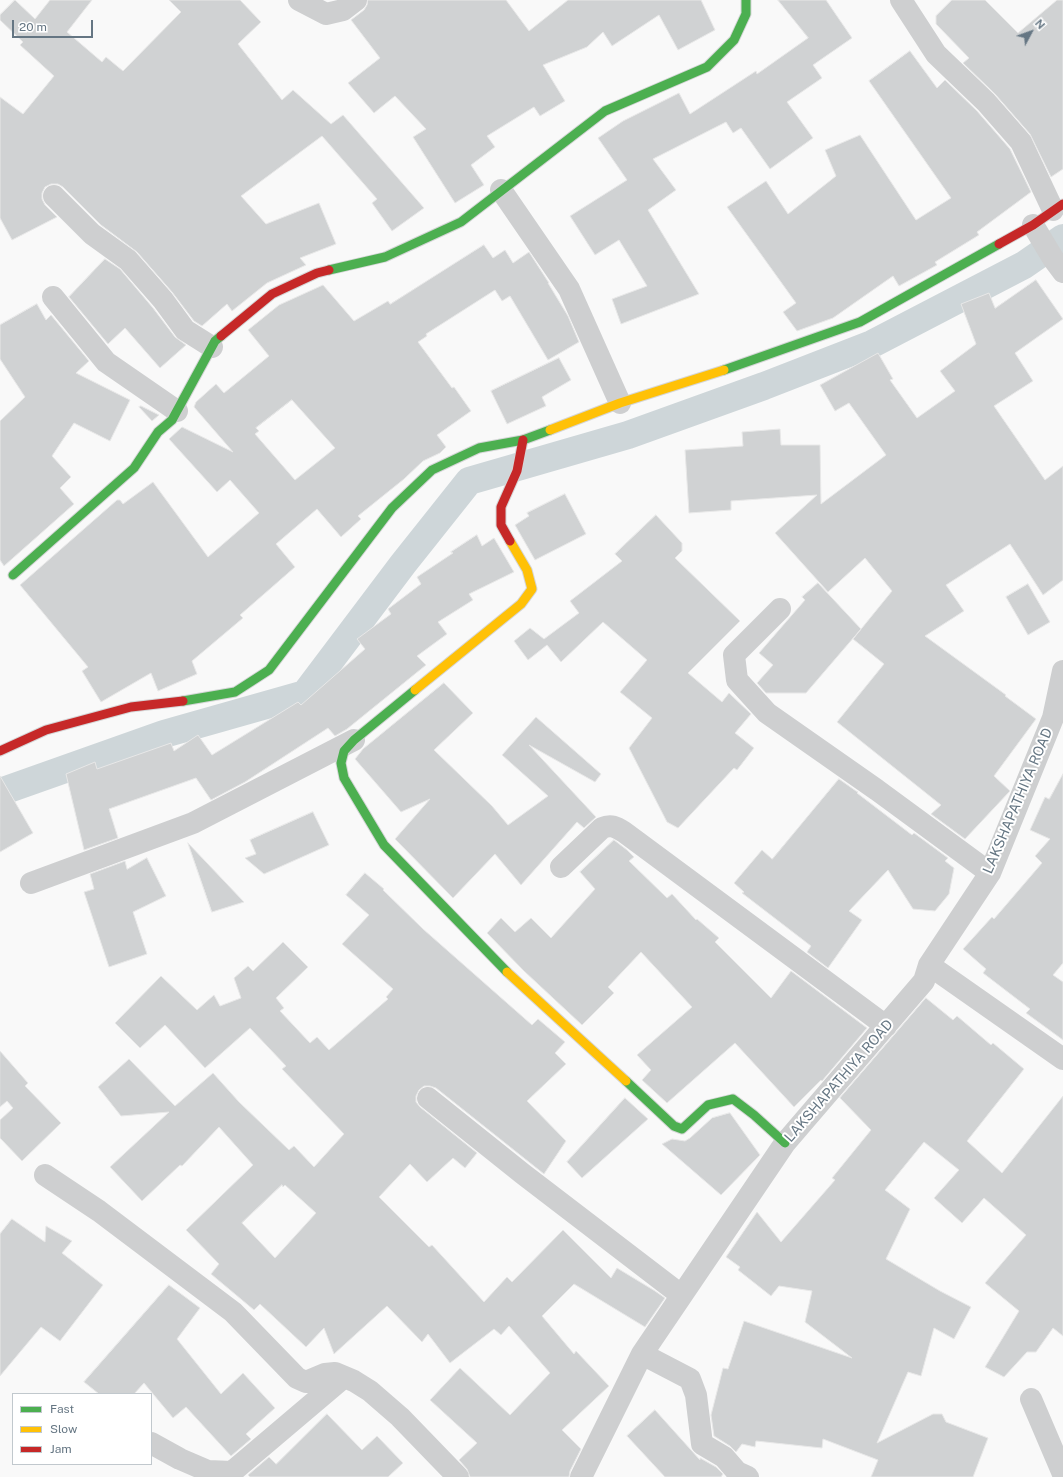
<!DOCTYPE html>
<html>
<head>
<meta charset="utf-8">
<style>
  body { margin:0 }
  #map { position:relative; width:1063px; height:1477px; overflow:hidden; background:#f9f9f9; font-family:"Public Sans",sans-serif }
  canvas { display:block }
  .legend { position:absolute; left:12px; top:1393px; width:140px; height:72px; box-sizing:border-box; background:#fff; border:1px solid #c1c8cd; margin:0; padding:5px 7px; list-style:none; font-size:12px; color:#657683 }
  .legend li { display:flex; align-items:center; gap:8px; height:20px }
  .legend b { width:20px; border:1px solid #c1c8cd }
  .north { position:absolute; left:1011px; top:12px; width:40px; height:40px; -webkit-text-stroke:3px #fff; paint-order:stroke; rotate:49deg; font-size:11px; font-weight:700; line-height:16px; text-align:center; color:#657683 }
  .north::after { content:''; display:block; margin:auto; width:14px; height:18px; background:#657683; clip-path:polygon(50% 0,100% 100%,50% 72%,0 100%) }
  .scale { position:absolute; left:12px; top:20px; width:81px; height:18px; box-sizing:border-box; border:2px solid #657683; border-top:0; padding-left:5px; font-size:12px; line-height:14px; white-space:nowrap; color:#657683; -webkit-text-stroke:3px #fff; paint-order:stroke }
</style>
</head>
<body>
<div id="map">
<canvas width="1063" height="1477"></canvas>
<ul class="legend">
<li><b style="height:5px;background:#4caf50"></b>Fast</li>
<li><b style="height:5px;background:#ffc107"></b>Slow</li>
<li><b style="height:5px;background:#c62828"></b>Jam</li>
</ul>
<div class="north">N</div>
<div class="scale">20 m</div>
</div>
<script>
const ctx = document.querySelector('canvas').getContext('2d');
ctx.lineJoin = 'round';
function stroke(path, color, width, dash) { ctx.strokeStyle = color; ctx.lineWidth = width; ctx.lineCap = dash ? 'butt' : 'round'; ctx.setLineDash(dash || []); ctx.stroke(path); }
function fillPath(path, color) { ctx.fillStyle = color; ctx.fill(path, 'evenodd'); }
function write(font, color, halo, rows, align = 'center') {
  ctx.font = font + ' "Public Sans",sans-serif'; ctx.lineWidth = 4; ctx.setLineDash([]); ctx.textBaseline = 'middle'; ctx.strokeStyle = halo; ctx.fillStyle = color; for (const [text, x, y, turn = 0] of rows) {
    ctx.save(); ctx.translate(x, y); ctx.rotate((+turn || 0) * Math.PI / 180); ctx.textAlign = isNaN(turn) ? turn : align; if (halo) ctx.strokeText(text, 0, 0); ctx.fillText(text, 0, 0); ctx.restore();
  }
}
const canal = new Path2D(`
  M 0,792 L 164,734 L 305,694 L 403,564 L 469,481 L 628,435 L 764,386 L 872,344 L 1024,265 L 1063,238`);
const building = new Path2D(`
  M 15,0 L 35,19 L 50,0 L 92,0 L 67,32 L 102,62 L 106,57 L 123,71 L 181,12 L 169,0 L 240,0 L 261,22 L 238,44 L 282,100 L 293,90 L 331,124 L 343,115 L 424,208 L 392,231 L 372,203 L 377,199 L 322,136 L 241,196 L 266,224 L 319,203 L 336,244 L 300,258 L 306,265 L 267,283 L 232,311 L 227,304 L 202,326 L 194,321 L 172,292 L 137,252 L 101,225 L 63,187 L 58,184 L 51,184 L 45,187 L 42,193 L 42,199 L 45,205 L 57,217 L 12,240 L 0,218 L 0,97 L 23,114 L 54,76 L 20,45 L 23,42 L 0,20 L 0,15 Z
  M 368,0 L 506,0 L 529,31 L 568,0 L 701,0 L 715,30 L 678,50 L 659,15 L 612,46 L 603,32 L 587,47 L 543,65 L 565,101 L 540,116 L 534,107 L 487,136 L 495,147 L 471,165 L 484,185 L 455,203 L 413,137 L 426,129 L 395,96 L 374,113 L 348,83 L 380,58 L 351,20 L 364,10 L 367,5 Z
  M 778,0 L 826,0 L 852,38 L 813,65 L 822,78 L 787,102 L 813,138 L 770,169 L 741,128 L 733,133 L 726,122 L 653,159 L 676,190 L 648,210 L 699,294 L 621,324 L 612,299 L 647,286 L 619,240 L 595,255 L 570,216 L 627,180 L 598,138 L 623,121 L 679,93 L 690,114 L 756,71 L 757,74 L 808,38 Z
  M 952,0 L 985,0 L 1018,33 L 1057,0 L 1063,0 L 1063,169 L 1051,177 L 1030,134 L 995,94 L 963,63 L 969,58 L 936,24 L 936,16 Z
  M 910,51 L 937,88 L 945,80 L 977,111 L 1010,149 L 1031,192 L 977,232 L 979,235 L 935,262 L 937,265 L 899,286 L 893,276 L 833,318 L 797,331 L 783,312 L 796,303 L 727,207 L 766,181 L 788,214 L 836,176 L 825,150 L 860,135 L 916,220 L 951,198 L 869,81 Z
  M 484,245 L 493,258 L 505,250 L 513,263 L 529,252 L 549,283 L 548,283 L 568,316 L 579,342 L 548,360 L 510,296 L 502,301 L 495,290 L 426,334 L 427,336 L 418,342 L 452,388 L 454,387 L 471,411 L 437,435 L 446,447 L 440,453 L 423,461 L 404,479 L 358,516 L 361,519 L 341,537 L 317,509 L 276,544 L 295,567 L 240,615 L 243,618 L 192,661 L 197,674 L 158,691 L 151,673 L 101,702 L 82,671 L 88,667 L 20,585 L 117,500 L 120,500 L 123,504 L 153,482 L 208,557 L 259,513 L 230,480 L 217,492 L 169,439 L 182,427 L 233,452 L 194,407 L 196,402 L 216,384 L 224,393 L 269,356 L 248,330 L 279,305 L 323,285 L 354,321 L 388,301 L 390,304 ZM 292,400 L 335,448 L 295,480 L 255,434 L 259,431 L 256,428 Z
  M 105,259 L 120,269 L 153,308 L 175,337 L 186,345 L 160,368 L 125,328 L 108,344 L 69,297 Z
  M 1036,280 L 1063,319 L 1015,353 L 1033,381 L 994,406 L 1045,480 L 1063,466 L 1063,580 L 1043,595 L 1010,544 L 946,585 L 964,611 L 925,636 L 1006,695 L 1005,696 L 1036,719 L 994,776 L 1010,791 L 965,839 L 931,814 L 941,805 L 837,722 L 884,664 L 853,639 L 892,591 L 865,558 L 828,592 L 775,533 L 817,495 L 731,501 L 731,510 L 689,513 L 685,450 L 743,446 L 742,432 L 780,429 L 781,445 L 820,445 L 821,504 L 886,455 L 849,403 L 835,411 L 820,385 L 878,353 L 893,379 L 890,380 L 917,418 L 955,391 L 940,371 L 976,344 L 961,304 L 989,293 L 995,308 Z
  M 37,304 L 46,320 L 51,315 L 89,361 L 76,373 L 130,400 L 110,441 L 74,423 L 52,456 L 71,477 L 60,488 L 74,504 L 4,566 L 0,560 L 0,421 L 25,397 L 0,359 L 0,325 Z
  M 559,358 L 571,380 L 542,397 L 546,406 L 507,424 L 491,391 Z
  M 141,406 L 159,415 L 152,421 L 139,407 Z
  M 565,494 L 586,534 L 535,560 L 515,525 L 529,516 L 527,513 Z
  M 656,515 L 682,543 L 682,551 L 675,558 L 740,621 L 688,673 L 722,702 L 729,693 L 751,714 L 735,733 L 754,748 L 737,770 L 734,768 L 678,828 L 667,822 L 629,748 L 652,718 L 620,692 L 647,660 L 603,622 L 561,662 L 547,645 L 528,660 L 514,641 L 530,628 L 544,639 L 579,613 L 570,601 L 622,561 L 615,554 Z
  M 477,535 L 482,546 L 494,538 L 514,572 L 469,594 L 473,600 L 438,622 L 447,634 L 417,656 L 426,665 L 347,729 L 335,736 L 328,728 L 245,782 L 211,800 L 196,778 L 109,809 L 118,838 L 84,850 L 66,774 L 95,762 L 97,769 L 171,743 L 174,751 L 198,735 L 212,755 L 298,702 L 301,705 L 365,649 L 357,639 L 391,614 L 388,609 L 421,584 L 417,577 L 453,553 L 451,552 Z
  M 818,583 L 861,629 L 806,693 L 766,693 L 757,683 L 773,665 L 759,653 L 805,600 L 802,597 Z
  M 1028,584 L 1050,622 L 1028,635 L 1006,597 Z
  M 444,683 L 473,713 L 434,750 L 492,806 L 508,825 L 548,796 L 502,755 L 536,717 L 601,774 L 595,782 L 529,745 L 596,817 L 584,828 L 577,822 L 521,885 L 495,854 L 453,898 L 395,839 L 430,799 L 401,812 L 355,759 L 363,749 Z
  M 1063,774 L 1063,963 L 1053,975 L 1063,982 L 1063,1040 L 1026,1013 L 1030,1009 L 983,973 L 986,969 L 963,949 L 992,917 L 994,919 L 1042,863 L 1035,856 L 1050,839 L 1030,830 L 1045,797 L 1049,799 Z
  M 0,776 L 33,833 L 0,852 Z
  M 839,779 L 856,791 L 858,792 L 857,793 L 912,835 L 914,833 L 948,858 L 945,861 L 954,868 L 949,894 L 935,911 L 913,909 L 888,870 L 849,911 L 862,920 L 828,968 L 807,952 L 811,946 L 742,893 L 744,892 L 734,883 L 762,850 L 772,859 Z
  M 313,812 L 329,845 L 264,874 L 245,858 L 256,854 L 250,840 Z
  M 614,840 L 627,850 L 634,857 L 629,861 L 667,898 L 672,894 L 696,920 L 697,919 L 719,938 L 715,942 L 771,998 L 791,971 L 867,1028 L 822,1081 L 821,1080 L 794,1107 L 735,1043 L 667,1103 L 642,1080 L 651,1070 L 637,1055 L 692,1007 L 641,952 L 608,987 L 614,993 L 582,1025 L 524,971 L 487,933 L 501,918 L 515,932 L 531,918 L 551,938 L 595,889 L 580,872 Z
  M 188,843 L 244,902 L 212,912 Z
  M 147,858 L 166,896 L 133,912 L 147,954 L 109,967 L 84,892 L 94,889 L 90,874 L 125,861 L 127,869 Z
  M 365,873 L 384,889 L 383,890 L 423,929 L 532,1025 L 538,1019 L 565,1042 L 555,1053 L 566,1064 L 527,1101 L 566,1141 L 544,1174 L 436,1088 L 430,1086 L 424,1086 L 419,1090 L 416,1096 L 416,1102 L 420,1107 L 477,1153 L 465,1168 L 453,1158 L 427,1182 L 410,1164 L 379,1197 L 429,1247 L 432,1245 L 484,1302 L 507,1277 L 512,1282 L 563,1230 L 611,1278 L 617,1268 L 655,1291 L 665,1298 L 645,1327 L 574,1284 L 542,1316 L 574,1354 L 576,1351 L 609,1386 L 562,1430 L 581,1449 L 570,1471 L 569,1477 L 470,1477 L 467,1469 L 459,1460 L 477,1443 L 430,1400 L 460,1368 L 510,1415 L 550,1373 L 509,1326 L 501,1335 L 494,1329 L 450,1363 L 428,1334 L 422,1342 L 387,1306 L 334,1354 L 324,1328 L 306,1347 L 260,1304 L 254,1310 L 211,1274 L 219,1264 L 186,1230 L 253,1165 L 219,1127 L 182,1166 L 180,1165 L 142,1201 L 110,1167 L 169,1112 L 121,1116 L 98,1087 L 129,1059 L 175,1106 L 213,1073 L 239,1102 L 289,1150 L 294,1146 L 314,1167 L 344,1134 L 282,1069 L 286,1066 L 250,1028 L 205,1068 L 165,1025 L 140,1048 L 115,1023 L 161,976 L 197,1010 L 214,995 L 220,1006 L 241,998 L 234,978 L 248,966 L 253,971 L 283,942 L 308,967 L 276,998 L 284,1008 L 280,1011 L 310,1043 L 317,1037 L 329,1050 L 388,999 L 386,997 L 393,989 L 342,944 L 369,915 L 346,895 ZM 282,1185 L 283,1187 L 285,1185 L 316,1213 L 275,1258 L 242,1223 Z
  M 926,998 L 953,1020 L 957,1016 L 991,1045 L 993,1043 L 1024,1069 L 967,1141 L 1002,1173 L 1063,1096 L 1063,1336 L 1053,1328 L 1036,1352 L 1027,1352 L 1004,1377 L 985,1367 L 1019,1311 L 985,1283 L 1026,1235 L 984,1198 L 962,1223 L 934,1198 L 959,1170 L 924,1142 L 885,1190 L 910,1209 L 886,1259 L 940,1291 L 971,1307 L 954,1339 L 934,1328 L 921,1376 L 908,1372 L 877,1443 L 933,1414 L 942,1414 L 946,1422 L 988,1438 L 973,1477 L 871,1477 L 878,1460 L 823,1439 L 822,1448 L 756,1441 L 755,1447 L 742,1444 L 736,1452 L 730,1446 L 714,1436 L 711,1415 L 723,1368 L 728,1369 L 744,1321 L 852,1358 L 805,1322 L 812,1291 L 779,1286 L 771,1296 L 738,1270 L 740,1267 L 726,1257 L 757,1212 L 781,1242 L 835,1180 L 832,1178 L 871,1130 L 840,1098 Z
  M 0,1051 L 28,1083 L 25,1086 L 61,1123 L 22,1161 L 0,1138 L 0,1120 L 13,1108 L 7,1101 L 0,1107 Z
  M 625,1098 L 648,1119 L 582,1178 L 567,1162 Z
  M 730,1113 L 760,1155 L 721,1195 L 662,1144 L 672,1139 L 685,1141 L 690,1138 L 712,1118 Z
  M 12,1219 L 45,1242 L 46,1226 L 72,1241 L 62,1253 L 103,1285 L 60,1341 L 41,1327 L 0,1376 L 0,1234 Z
  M 169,1285 L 200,1308 L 177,1339 L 221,1394 L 243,1373 L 275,1408 L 246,1434 L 251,1439 L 231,1456 L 186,1407 L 173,1418 L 144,1383 L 134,1394 L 99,1394 L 84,1382 Z
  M 655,1410 L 700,1460 L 700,1458 L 716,1467 L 723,1474 L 721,1477 L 665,1477 L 627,1436 Z
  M 327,1414 L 362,1450 L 377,1436 L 403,1463 L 388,1477 L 250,1477 L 248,1475 L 269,1457 L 276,1464 Z`);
const street = new Path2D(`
  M 299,0 L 326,14 L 343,10 L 356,0
  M 901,0 L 936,54 L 986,102 L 1021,142 L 1053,210
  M 501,190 L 569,289 L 620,403
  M 54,196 L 92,234 L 128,260 L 163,300 L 185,330 L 212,347
  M 1033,225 L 1054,260 L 1063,272
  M 53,297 L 106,362 L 177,411
  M 780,609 L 734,655 L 737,680 L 767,713 L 877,790 L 990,873
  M 561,867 L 602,828 C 611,824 616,827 624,832 L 886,1026
  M 31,883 L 193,823 L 354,740
  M 929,965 L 1063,1059
  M 428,1098 L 523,1174 L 681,1295
  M 45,1175 L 99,1211 L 233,1312 L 297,1378 L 306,1382 L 325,1374 L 335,1373 L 354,1381 L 370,1391 L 400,1417 L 458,1477
  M 642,1354 L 690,1379 L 696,1395 L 702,1444 L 724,1457 L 737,1472 L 748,1477
  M 1031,1399 L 1063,1474
  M 151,1443 L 180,1459 L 208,1471 L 232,1472 L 344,1377
  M 581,1477 L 642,1354 L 785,1143 L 924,981 L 929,965 L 990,873 L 1053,718 L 1063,671`);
const fast = new Path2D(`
  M 329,270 L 385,257 L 461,222 L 605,111 L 707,67 L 734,40 L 746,14 L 746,0
  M 724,370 L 860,322 L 999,244
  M 13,575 L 134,468 L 158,432 L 172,420 L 215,341 L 221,336
  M 415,690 L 354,740 L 344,751 L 341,763 L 344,778 L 384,845 L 507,972
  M 183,701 L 235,692 L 269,670 L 392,508 L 432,470 L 479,448 L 523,440 L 550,430
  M 626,1081 L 674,1126 L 682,1129 L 708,1105 L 733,1099 L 754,1115 L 785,1143`);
const slow = new Path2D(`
  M 550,430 L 620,403 L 724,370
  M 415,690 L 521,604 L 532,589 L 527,570 L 510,541
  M 507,972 L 626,1081`);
const jam = new Path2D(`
  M 999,244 L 1033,225 L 1063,204
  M 221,336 L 272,294 L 317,273 L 329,270
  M 510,541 L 501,525 L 501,507 L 517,471 L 523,440
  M 0,751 L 46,730 L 131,707 L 183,701`);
const streetNames = [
  ["LAKSHAPATHIYA ROAD",1018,801,-67],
  ["LAKSHAPATHIYA ROAD",839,1081,-49]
];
stroke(canal, '#ced6d9', 28);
fillPath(building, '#d0d2d3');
stroke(building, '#e8e8e8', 1);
stroke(fast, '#d5d6d7', 11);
stroke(slow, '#d5d6d7', 11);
stroke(jam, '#d5d6d7', 11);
stroke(street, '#cecfd0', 22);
stroke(fast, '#4caf50', 9);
stroke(slow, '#ffc107', 9);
stroke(jam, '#c62828', 9);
write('14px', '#657683', '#fff', streetNames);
</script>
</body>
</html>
